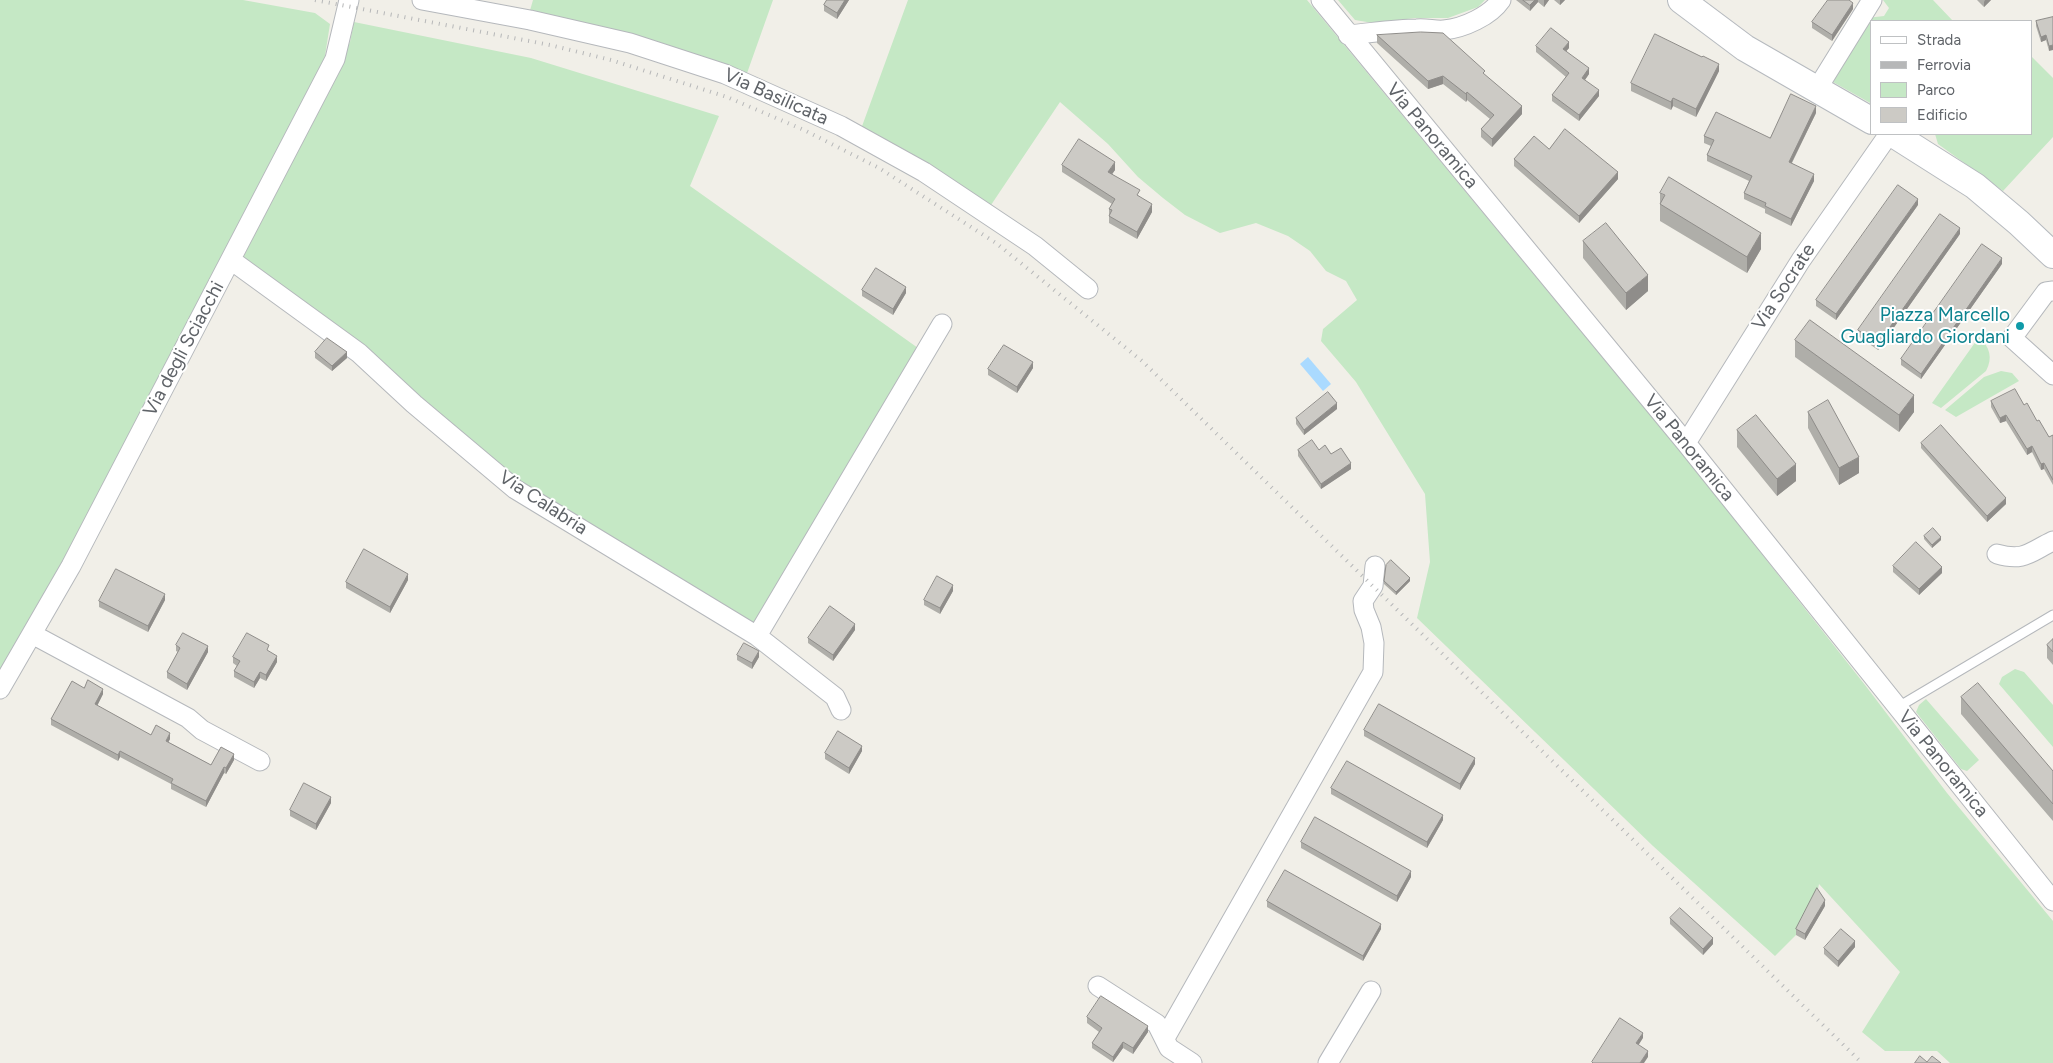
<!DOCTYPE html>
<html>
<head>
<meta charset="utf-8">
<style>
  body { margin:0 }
  #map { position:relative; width:2053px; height:1063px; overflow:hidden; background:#f1efe8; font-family:Figtree,sans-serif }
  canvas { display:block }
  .legend { position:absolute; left:1870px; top:20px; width:162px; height:115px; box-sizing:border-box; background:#fff; border:1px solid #bfc1c3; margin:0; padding:6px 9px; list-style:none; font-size:15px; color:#5f6368 }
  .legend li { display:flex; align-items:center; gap:10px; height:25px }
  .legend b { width:25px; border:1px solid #bfc1c3 }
</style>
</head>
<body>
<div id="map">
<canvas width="2053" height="1063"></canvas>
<ul class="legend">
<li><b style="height:6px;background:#fff"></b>Strada</li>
<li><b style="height:6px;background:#b6b7b8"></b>Ferrovia</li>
<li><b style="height:14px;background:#c5e8c5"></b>Parco</li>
<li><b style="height:14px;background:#cccac5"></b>Edificio</li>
</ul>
</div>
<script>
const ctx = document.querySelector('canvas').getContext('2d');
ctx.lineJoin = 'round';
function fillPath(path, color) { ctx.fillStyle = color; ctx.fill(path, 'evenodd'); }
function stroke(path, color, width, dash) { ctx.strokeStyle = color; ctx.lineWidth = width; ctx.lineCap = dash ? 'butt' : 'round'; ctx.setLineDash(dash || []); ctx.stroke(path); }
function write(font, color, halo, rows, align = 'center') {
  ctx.font = font + ' Figtree,sans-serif'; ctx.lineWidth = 4; ctx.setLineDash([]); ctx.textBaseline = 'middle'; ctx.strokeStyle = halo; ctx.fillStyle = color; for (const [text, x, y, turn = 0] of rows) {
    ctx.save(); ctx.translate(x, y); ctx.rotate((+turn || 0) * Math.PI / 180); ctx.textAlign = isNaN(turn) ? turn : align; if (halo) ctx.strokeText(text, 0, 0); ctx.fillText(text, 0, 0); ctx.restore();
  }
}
const green = new Path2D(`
  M 0,0 L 243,0 L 315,13 L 330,24 L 324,62 L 50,592 L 0,672 Z
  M 533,0 L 773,0 L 746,76 L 529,14 Z
  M 908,0 L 1307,0 L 1698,473 L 1865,685 L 1947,793 L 2053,921 L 2053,1063 L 1950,1063 L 1937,1051 L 1885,1051 L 1862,1032 L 1900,972 L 1819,884 L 1817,894 L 1802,929 L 1775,956 L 1653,846 L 1417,618 L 1430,562 L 1425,494 L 1356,382 L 1321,341 L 1323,329 L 1357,300 L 1346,281 L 1326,271 L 1310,251 L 1288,236 L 1256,223 L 1220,233 L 1185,215 L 1163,198 L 1138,177 L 1108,144 L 1060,102 L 989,208 L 861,129 Z
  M 1338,0 L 1485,0 L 1478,7 L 1448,18 L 1415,18 L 1373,23 L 1355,20 Z
  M 1883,0 L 1933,0 L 1953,21 L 1872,21 L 1872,104 L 1833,82 L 1832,78 L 1867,18 L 1884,16 L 1889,8 Z
  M 354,22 L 531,58 L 719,116 L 690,186 L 918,348 L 754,624 L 523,489 L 240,258 L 350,42 Z
  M 2032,57 L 2053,78 L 2053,137 L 2003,191 L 1938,144 L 1935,134 L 2032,134 Z
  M 1979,337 C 1990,347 1993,358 1986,371 L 1941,408 L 1932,403 Z
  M 2001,371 L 2012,373 L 2019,381 L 1956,417 L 1945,410 L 1984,377 Z
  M 2015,669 L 2024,672 L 2053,705 L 2053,747 L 1999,684 L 2002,677 Z
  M 1926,699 L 1979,760 L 1967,771 L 1961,769 L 1916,712 L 1919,705 Z`);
const water = new Path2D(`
  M 1308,357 L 1331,384 L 1323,391 L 1300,364 Z`);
const lane = new Path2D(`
  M 1898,707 L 2053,615`);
const street = new Path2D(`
  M 422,0 L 530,20 L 630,43 L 725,74 L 841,126 L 924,172 L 1035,246 L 1088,289
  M 1321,0 L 1686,443 L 2053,901
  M 1348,35 C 1371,33 1394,29 1417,29 C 1426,28 1436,31 1444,30 C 1464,28 1490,16 1501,0
  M 1817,89 L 1872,0
  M 231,260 L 359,353 L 414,404 L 515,489 L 757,636 L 835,697 L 841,710
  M 2053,291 L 2046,292 L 2012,338 L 2053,375
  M 1686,443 L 1801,260 L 1889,134
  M 1997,554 C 2024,562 2030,552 2053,541
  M 32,634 L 188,718 L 202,730 L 260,761
  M 757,636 L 942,324
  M 0,689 L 71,566 L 335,59 L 349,0
  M 1098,986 L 1157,1024 L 1169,1048 L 1192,1063
  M 1165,1038 L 1373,672 L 1374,643 L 1371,627 L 1364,610 L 1363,601 L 1373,586 L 1375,566
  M 1328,1063 L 1371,991`);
const secondary = new Path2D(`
  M 1681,0 L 1745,48 L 1872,121
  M 1893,134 L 1975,186 L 2019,223 L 2053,255`);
const rail = new Path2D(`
  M 315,0 L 550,45 L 611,60 L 727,97 L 804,130 L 879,168 L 996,243 L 1142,361 L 1862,1063`);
const wall = new Path2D(`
  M 827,0 L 849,0 L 837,19 L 824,11 L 824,5 Z
  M 1516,0 L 1549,0 L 1544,7 L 1538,2 L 1530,11 Z
  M 1554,0 L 1565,0 L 1560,5 Z
  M 1977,0 L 1991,0 L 1984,7 Z
  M 1853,9 L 1832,41 L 1812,28 L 1812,22 Z
  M 2053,17 L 2049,51 L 2046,40 L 2041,42 L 2036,26 L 2036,21 Z
  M 1377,35 L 1485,75 L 1522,114 L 1492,147 L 1481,137 L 1481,129 L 1490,119 L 1467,100 L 1466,102 L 1443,84 L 1428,89 L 1377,43 Z
  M 1536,46 L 1569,48 L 1566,51 L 1589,74 L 1585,80 L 1599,96 L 1579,121 L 1552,101 L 1552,95 L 1566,77 L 1536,52 Z
  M 1702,57 L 1719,71 L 1696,117 L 1673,106 L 1671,110 L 1631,91 L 1631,83 Z
  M 1816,113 L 1792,163 L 1814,181 L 1791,226 L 1765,213 L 1765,209 L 1744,199 L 1744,193 L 1749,181 L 1707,161 L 1707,155 L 1711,146 L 1704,143 L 1704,136 L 1770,138 Z
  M 1549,149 L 1618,179 L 1579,223 L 1514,166 L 1514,159 Z
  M 1062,165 L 1115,170 L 1112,174 L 1140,197 L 1152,212 L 1137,239 L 1109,223 L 1109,209 L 1112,204 L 1062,172 Z
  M 1660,193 L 1761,249 L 1747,273 L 1660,221 Z
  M 1918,205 L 1836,320 L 1816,306 L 1816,300 Z
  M 1960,234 L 1878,350 L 1858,336 L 1858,330 Z
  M 1583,241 L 1648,291 L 1626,310 L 1583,258 Z
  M 2002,264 L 1921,379 L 1901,365 L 1901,359 Z
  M 862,290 L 906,293 L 893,315 L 862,296 Z
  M 1795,340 L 1914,412 L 1899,432 L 1795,357 Z
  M 315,352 L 347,358 L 332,371 L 315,358 Z
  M 1033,368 L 1017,393 L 988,375 L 988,369 Z
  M 1991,401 L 2024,405 L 2049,437 L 2053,435 L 2053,485 L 2044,469 L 2041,470 L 2032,452 L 2027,455 L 2006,421 L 2000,423 L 1991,407 Z
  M 1337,409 L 1304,435 L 1296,424 L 1296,418 Z
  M 1808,412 L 1859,473 L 1839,485 L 1808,428 Z
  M 1737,430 L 1796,481 L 1777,496 L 1737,447 Z
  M 1921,443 L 2006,504 L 1987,522 L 1921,448 Z
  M 1298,450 L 1319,450 L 1331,454 L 1351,469 L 1321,489 L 1298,456 Z
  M 1924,536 L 1941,540 L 1932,548 L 1924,539 Z
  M 1893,566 L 1942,573 L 1919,595 L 1893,572 Z
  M 408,580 L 390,613 L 346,588 L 346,582 Z
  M 1384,581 L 1410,581 L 1396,595 L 1384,584 Z
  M 953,591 L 940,614 L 924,605 L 924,600 Z
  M 165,600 L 148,632 L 99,607 L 99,601 Z
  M 855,630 L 833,661 L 808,643 L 808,638 Z
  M 2053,639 L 2053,665 L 2047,658 L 2047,645 Z
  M 176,645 L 208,652 L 187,690 L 167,678 L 167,672 L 178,652 L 176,651 Z
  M 269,651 L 277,662 L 266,681 L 260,678 L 254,688 L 234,677 L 234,671 L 237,666 L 233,663 L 233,657 Z
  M 737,655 L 759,657 L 752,669 L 737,660 Z
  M 84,688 L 103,694 L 97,706 L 151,735 L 170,739 L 168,742 L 211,765 L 234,760 L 226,774 L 224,773 L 206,807 L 171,789 L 171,784 L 120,757 L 118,761 L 51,725 L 51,719 Z
  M 1961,697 L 2053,771 L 2053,821 L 1961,714 Z
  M 1364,730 L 1475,764 L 1460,790 L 1364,736 Z
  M 862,751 L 849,774 L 825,759 L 825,753 Z
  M 1331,788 L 1443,820 L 1427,848 L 1331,794 Z
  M 331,803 L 316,830 L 290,816 L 290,810 Z
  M 1301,842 L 1411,877 L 1397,902 L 1301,848 Z
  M 1267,901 L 1381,929 L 1363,961 L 1267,907 Z
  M 1825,906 L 1805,940 L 1796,935 L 1796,929 Z
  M 1670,918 L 1713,944 L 1703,955 L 1670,924 Z
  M 1855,947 L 1838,967 L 1824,954 L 1824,948 Z
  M 1087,1017 L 1148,1032 L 1133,1054 L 1123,1048 L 1113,1062 L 1092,1048 L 1092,1043 L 1099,1032 L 1087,1023 Z`);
const shadedWall = new Path2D(`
  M 845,0 L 849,0 L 837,19 L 837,13 Z
  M 1535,0 L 1538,0 L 1538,2 L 1530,11 L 1530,5 Z
  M 1544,0 L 1549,0 L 1544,7 Z
  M 1560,0 L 1565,0 L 1560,5 Z
  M 1985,0 L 1991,0 L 1984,7 L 1984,2 Z
  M 1853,3 L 1853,9 L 1832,41 L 1832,35 Z
  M 2046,35 L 2046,40 L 2041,42 L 2041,37 Z
  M 1569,42 L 1569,48 L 1563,55 L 1563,49 Z
  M 2053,45 L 2053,50 L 2049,51 L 2049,46 Z
  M 1719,64 L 1719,71 L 1696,117 L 1696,109 Z
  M 1589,68 L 1589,74 L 1582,84 L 1582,78 Z
  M 1443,76 L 1443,84 L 1428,89 L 1428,81 Z
  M 1599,90 L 1599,96 L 1579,121 L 1579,115 Z
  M 1467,92 L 1467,100 L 1466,102 L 1466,94 Z
  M 1673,98 L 1673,106 L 1671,110 L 1671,102 Z
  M 1522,106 L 1522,114 L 1492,147 L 1492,139 Z
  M 1816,106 L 1816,113 L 1789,168 L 1789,162 Z
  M 1115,162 L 1115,170 L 1108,180 L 1108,172 Z
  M 1618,172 L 1618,179 L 1579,223 L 1579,216 Z
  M 1814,174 L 1814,181 L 1791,226 L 1791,219 Z
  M 1918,199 L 1918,205 L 1836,320 L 1836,314 Z
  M 1152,204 L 1152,212 L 1137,239 L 1137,232 Z
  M 1960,228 L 1960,234 L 1878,350 L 1878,344 Z
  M 1761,233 L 1761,249 L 1747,273 L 1747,257 Z
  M 2002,258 L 2002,264 L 1921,379 L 1921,374 Z
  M 1648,275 L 1648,291 L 1626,310 L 1626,293 Z
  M 906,287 L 906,293 L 893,315 L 893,309 Z
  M 347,352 L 347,358 L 332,371 L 332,366 Z
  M 1033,362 L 1033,368 L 1017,393 L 1017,387 Z
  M 1914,395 L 1914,412 L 1899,432 L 1899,415 Z
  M 1337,403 L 1337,409 L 1304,435 L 1304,430 Z
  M 2006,415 L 2006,421 L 2000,423 L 2000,418 Z
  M 2032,446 L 2032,452 L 2027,455 L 2027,449 Z
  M 1859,457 L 1859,473 L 1839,485 L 1839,468 Z
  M 1351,463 L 1351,469 L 1321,489 L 1321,484 Z
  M 2044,463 L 2044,469 L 2041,470 L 2041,464 Z
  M 1796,464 L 1796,481 L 1777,496 L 1777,479 Z
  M 2006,498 L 2006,504 L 1987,522 L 1987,516 Z
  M 1941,537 L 1941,540 L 1932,548 L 1932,545 Z
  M 1942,567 L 1942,573 L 1919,595 L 1919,589 Z
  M 408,574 L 408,580 L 390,613 L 390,607 Z
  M 1410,578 L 1410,581 L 1396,595 L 1396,592 Z
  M 953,585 L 953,591 L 940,614 L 940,608 Z
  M 165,594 L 165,600 L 148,632 L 148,626 Z
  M 855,624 L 855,630 L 833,661 L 833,655 Z
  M 208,646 L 208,652 L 187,690 L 187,684 Z
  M 759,651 L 759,657 L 752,669 L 752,663 Z
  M 277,656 L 277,662 L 266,681 L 266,675 Z
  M 260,672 L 260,678 L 254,688 L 254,682 Z
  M 103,689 L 103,694 L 95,710 L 95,704 Z
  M 170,733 L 170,739 L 166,747 L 166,741 Z
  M 862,746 L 862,751 L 849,774 L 849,768 Z
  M 120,751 L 120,757 L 118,761 L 118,755 Z
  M 234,754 L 234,760 L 226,774 L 226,768 Z
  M 1475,758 L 1475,764 L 1460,790 L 1460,784 Z
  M 224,767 L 224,773 L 206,807 L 206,801 Z
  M 331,797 L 331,803 L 316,830 L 316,824 Z
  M 1443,815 L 1443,820 L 1427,848 L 1427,842 Z
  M 1411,871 L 1411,877 L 1397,902 L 1397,896 Z
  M 1825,900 L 1825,906 L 1805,940 L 1805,934 Z
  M 1381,924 L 1381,929 L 1363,961 L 1363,956 Z
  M 1713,938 L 1713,944 L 1703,955 L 1703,949 Z
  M 1855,941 L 1855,947 L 1838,967 L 1838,961 Z
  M 1148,1026 L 1148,1032 L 1133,1054 L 1133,1048 Z
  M 1643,1033 L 1643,1038 L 1636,1049 L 1636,1043 Z
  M 1123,1042 L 1123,1048 L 1113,1062 L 1113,1057 Z
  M 1648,1051 L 1648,1057 L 1644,1063 L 1640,1063 Z`);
const building = new Path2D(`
  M 827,0 L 845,0 L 837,13 L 824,5 Z
  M 1523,0 L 1535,0 L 1530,5 Z
  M 1828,0 L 1849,0 L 1853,3 L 1832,35 L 1812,22 Z
  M 2053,17 L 2053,45 L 2049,46 L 2046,35 L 2041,37 L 2036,21 Z
  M 1551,28 L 1569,42 L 1563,49 L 1589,68 L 1582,78 L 1599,90 L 1579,115 L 1552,95 L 1569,73 L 1536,46 Z
  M 1421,32 L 1443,33 L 1485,71 L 1483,73 L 1522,106 L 1492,139 L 1481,129 L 1494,115 L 1467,92 L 1466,94 L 1443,76 L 1428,81 L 1377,35 Z
  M 1655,34 L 1702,57 L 1703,56 L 1719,64 L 1696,109 L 1673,98 L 1671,102 L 1631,83 Z
  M 1791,94 L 1816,106 L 1789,162 L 1814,174 L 1791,219 L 1765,206 L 1766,203 L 1744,193 L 1752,176 L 1707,155 L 1714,140 L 1704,136 L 1716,112 L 1770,138 Z
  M 1565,129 L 1618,172 L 1579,216 L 1514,159 L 1534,136 L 1549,149 Z
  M 1079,139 L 1115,162 L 1108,172 L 1140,190 L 1137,195 L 1152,204 L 1137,232 L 1109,216 L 1112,210 L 1109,209 L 1115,199 L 1062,165 Z
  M 1669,177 L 1761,233 L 1747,257 L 1660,204 L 1665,195 L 1660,193 Z
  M 1898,185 L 1918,199 L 1836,314 L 1816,300 Z
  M 1940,214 L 1960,228 L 1878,344 L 1858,330 Z
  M 1606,223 L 1648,275 L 1626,293 L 1583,241 Z
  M 1982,244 L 2002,258 L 1921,374 L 1901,359 Z
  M 876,268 L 906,287 L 893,309 L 862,290 Z
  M 1810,320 L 1914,395 L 1899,415 L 1795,340 Z
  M 327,338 L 347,352 L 332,366 L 315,352 Z
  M 1004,345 L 1033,362 L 1017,387 L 988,369 Z
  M 2015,389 L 2024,405 L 2027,403 L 2037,421 L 2039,420 L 2049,437 L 2053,435 L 2053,480 L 2044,463 L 2041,464 L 2032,446 L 2027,449 L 2006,415 L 2000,418 L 1991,401 Z
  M 1328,392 L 1337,403 L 1304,430 L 1296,418 Z
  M 1828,400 L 1859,457 L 1839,468 L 1808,412 Z
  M 1756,415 L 1796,464 L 1777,479 L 1737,430 Z
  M 1941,425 L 2006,498 L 1987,516 L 1921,443 Z
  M 1312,440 L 1319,450 L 1325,445 L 1331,454 L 1341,448 L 1351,463 L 1321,484 L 1298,450 Z
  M 1933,528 L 1941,537 L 1932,545 L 1924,536 Z
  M 1916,542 L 1942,567 L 1919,589 L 1893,566 Z
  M 364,549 L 408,574 L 390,607 L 346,582 Z
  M 1391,560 L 1410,578 L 1396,592 L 1384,581 L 1386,565 Z
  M 116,569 L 165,594 L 148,626 L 99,601 Z
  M 937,576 L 953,585 L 940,608 L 924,600 Z
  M 830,606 L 855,624 L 833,655 L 808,638 Z
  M 183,633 L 208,646 L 187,684 L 167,672 L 180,648 L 176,645 Z
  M 247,633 L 269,645 L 267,650 L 277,656 L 266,675 L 260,672 L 254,682 L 234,671 L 240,661 L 233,657 Z
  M 2053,639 L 2053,652 L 2047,645 Z
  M 744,643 L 759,651 L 752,663 L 737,655 Z
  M 88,680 L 103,689 L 95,704 L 151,735 L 156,725 L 170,733 L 166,741 L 211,765 L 221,747 L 234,754 L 226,768 L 224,767 L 206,801 L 171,783 L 173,779 L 120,751 L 118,755 L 51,719 L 72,681 L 84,688 Z
  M 1978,683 L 2053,771 L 2053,804 L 1961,697 Z
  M 1379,704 L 1475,758 L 1460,784 L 1364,730 Z
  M 838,731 L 862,746 L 849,768 L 825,753 Z
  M 1347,761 L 1443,815 L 1427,842 L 1331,788 Z
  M 304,783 L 331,797 L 316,824 L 290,810 Z
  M 1315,817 L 1411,871 L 1397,896 L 1301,842 Z
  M 1285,870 L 1381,924 L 1363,956 L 1267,901 Z
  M 1817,888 L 1825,900 L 1805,934 L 1796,929 Z
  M 1680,908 L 1713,938 L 1703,949 L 1670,918 Z
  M 1841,929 L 1855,941 L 1838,961 L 1824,948 Z
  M 1101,996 L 1148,1026 L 1133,1048 L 1123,1042 L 1113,1057 L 1092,1043 L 1102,1028 L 1087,1017 Z
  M 1620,1018 L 1643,1033 L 1636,1043 L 1648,1051 L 1640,1063 L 1593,1063 L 1592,1062 Z
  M 1920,1056 L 1927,1062 L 1932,1056 L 1941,1063 L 1915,1063 Z`);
const markers = [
  [2020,326,5,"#0f9aa8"]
];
const streetNames = [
  ["Via Basilicata",776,97,24],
  ["Via Panoramica",1432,136,50],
  ["Via Socrate",1784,287,-57],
  ["Via degli Sciacchi",184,349,-62],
  ["Via Panoramica",1689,448,51],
  ["Via Calabria",543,503,33],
  ["Via Panoramica",1943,764,51]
];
const cultureNames = [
  ["Piazza Marcello",2010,315],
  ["Guagliardo Giordani",2010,337]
];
fillPath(green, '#c5e8c5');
fillPath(water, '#aadaff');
stroke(lane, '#b5b8bc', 11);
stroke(street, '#b5b8bc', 21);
stroke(secondary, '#b6babf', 28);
stroke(lane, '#fff', 9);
stroke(street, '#fff', 19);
stroke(secondary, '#fff', 26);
stroke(rail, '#b6b7b8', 4, [1, 6]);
fillPath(wall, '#afaea9');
fillPath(shadedWall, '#8f8d8a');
fillPath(building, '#cccac5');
stroke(building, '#8f8d8a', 1);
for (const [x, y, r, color] of markers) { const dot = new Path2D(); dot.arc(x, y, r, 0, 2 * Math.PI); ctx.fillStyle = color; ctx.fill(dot); stroke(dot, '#fff', 2); }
write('19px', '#5f6368', '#fff', streetNames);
write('19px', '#0d838f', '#fff', cultureNames, 'right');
</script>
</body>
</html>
